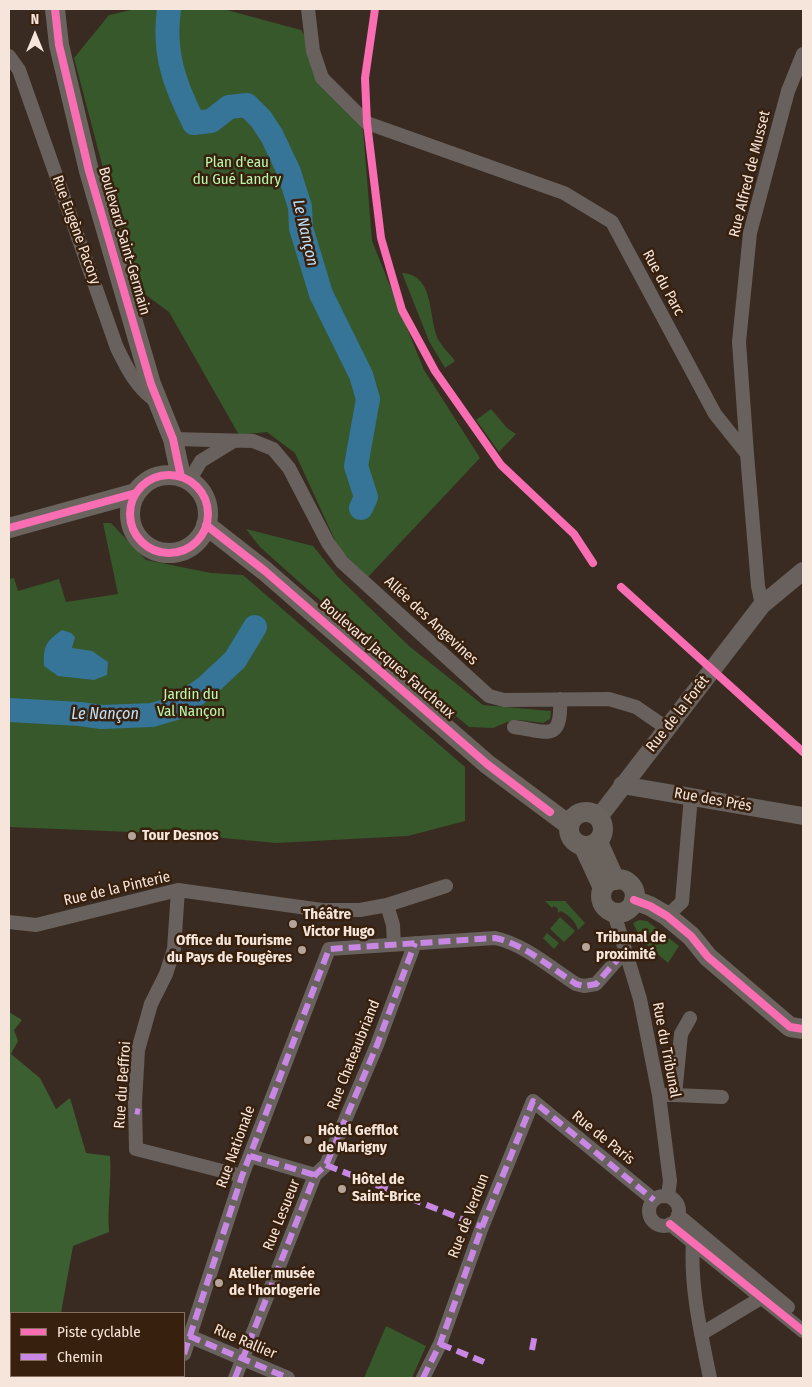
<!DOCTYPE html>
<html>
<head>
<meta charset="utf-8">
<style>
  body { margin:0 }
  #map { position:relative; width:812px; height:1387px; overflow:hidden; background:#392b21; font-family:"Fira Sans Condensed",sans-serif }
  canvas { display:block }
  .frame { position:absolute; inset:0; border:10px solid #f6e5da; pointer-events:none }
  .legend { position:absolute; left:10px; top:1312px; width:175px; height:65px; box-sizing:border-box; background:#38200e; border:1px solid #846f60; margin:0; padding:6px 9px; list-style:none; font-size:15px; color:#f6e5da }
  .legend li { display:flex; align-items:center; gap:10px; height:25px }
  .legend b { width:25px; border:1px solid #846f60 }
  .north { position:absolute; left:10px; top:10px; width:50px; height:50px; -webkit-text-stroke:4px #38200e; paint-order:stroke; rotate:0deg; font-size:14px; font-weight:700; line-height:20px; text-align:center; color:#f6e5da }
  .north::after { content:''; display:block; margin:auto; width:18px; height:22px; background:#f6e5da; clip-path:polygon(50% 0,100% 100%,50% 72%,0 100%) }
</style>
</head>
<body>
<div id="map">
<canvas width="812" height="1387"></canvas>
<div class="frame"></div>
<ul class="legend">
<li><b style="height:6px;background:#f96db3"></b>Piste cyclable</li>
<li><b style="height:6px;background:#c787e3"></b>Chemin</li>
</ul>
<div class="north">N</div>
</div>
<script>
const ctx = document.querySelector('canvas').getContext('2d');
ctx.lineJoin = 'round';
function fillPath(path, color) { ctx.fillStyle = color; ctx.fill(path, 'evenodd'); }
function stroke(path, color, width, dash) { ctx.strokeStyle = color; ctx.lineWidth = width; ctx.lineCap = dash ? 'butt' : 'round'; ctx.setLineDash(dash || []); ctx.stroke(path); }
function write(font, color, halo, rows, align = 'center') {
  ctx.font = font + ' "Fira Sans Condensed",sans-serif'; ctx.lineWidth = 5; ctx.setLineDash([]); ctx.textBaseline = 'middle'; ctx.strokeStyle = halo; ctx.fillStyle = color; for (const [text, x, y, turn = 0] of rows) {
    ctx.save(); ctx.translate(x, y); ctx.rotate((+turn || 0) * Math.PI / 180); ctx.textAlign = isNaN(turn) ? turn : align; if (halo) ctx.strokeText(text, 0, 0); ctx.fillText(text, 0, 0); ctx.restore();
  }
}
const green = new Path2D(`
  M 135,9 L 223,9 L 301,30 L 363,130 L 372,241 L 424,370 L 480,458 L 368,577 L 339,549 L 295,453 L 267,432 L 239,435 L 169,312 L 134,286 L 74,58 L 109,15 Z
  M 402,273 C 435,275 428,316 438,339 C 442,347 450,354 455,361 L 445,368 L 429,341 Z
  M 491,409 L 507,428 L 516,434 L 499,452 L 476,420 Z
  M 103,523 L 111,523 L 146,560 L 211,573 L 243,575 L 465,767 L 465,821 L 408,836 L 276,843 L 181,834 L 9,827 L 9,579 L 14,578 L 18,591 L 59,579 L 66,602 L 118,594 Z
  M 246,529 L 313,546 L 338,577 L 409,646 L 483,705 L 551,711 L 550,719 L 543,723 L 520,720 L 507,722 L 493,728 L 469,727 L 306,588 L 260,547 Z
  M 545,901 L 565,901 L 585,923 L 578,930 C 576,922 569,915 561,911 L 558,913 L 558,909 L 554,906 L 552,908 Z
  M 560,917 L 575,931 L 564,942 L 550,929 Z
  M 639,920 L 647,921 L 679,946 L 668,963 L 641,940 L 633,923 Z
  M 547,933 L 559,943 L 554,949 L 543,938 Z
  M 386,1326 L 426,1346 L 412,1378 L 364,1378 Z`);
const forest = new Path2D(`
  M 9,1012 L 22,1020 L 14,1030 L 18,1041 L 11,1054 L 40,1078 L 56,1109 L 70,1098 L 86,1153 L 110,1156 C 112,1182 107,1206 109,1232 L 73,1246 L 61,1313 L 11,1313 L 11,1376 L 78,1376 L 76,1378 L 9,1378 Z`);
const water = new Path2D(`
  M 62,630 L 71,633 L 75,637 L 72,648 L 92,651 L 108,662 L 107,675 L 94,680 L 58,676 L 44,666 C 43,646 46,641 62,630 Z`);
const river = new Path2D(`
  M 169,9 C 163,52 174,84 194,123 L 211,121 L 229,107 L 247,105 L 261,119 L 272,136 L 289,172 L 300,207 L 301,228 L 321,294 L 361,375 L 368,399 L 356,466 L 366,497 L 361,508
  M 9,710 L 80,714 L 102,717 L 152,715 L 176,708 L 205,688 L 235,660 L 255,627`);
const minor = new Path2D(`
  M 308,9 L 313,51 L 322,78 L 367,123 L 564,193 L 612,222 L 715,414 L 747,454 L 758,586 L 762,605
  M 9,56 L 19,70 L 117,348 C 127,368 135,385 153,399
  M 173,439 L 253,441 L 273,449 L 289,468 L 328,543 L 342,562 L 489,696 L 504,700 L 609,699 L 636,707 L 668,729
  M 747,454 L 739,342 L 750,233 L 788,91 L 803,54
  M 189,481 L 201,461 L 232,442
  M 514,727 C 546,731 562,744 560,699
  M 178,890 L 174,949 L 166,974 L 151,1004 L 138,1050 L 135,1102 L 136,1149 L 242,1176
  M 387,905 L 393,925 L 394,944
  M 614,913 L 640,999 L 659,1095 L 670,1181 L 668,1196
  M 667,916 L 682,902 L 691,796
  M 9,922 L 36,925 L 178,890 L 322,910 L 360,910 L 387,905 L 446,886
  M 659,1095 L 675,1095 L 681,1034 L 690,1018
  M 675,1095 L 722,1097
  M 250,1156 L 315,1175
  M649 1211a15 15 0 1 1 30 0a15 15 0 1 1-30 0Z
  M 678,1215 L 788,1307
  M 670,1224 L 803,1331
  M 693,1242 C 690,1287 701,1334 710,1378
  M 701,1334 L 761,1298
  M 189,1336 L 288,1378
  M 184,1354 L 242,1176 L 329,949 L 495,938 C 524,944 551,968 576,984 L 584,986 L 596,984 L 625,951
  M 176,1378 L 177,1376
  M 235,1378 L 315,1175 L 326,1165 L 377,1045 L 415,943
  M 423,1378 L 440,1344 L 482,1227 L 533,1101 L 654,1200`);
const tertiary = new Path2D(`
  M 622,785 L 803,816
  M 599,817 L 762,605 L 803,571`);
const secondary = new Path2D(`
  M 55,9 L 59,45 L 89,171 L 151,384 L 173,439 L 181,477
  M130 514a39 39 0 1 1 78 0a39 39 0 1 1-78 0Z
  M 206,525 L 265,571 L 487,764 L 569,825
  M 9,528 L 136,493
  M569 829a17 17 0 1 1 34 0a17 17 0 1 1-34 0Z
  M 598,842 L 615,880
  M 584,847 L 603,888
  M601 896a17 17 0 1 1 34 0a17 17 0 1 1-34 0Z
  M 634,900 L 650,906 L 667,916 L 691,936 L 708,957 L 790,1027 L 803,1029`);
const quiet = new Path2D(`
  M 135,1111 L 140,1112
  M 250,1156 L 315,1175
  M 326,1165 L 482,1227
  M 189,1336 L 288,1378
  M 440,1344 L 484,1362
  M 532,1350 L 535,1334
  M 184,1354 L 242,1176 L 329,949 L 495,938 C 524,944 551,968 576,984 L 584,986 L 596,984 L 625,951
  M 176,1378 L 177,1376
  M 235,1378 L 315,1175 L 326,1165 L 377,1045 L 415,943
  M 423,1378 L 440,1344 L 482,1227 L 533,1101 L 654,1200`);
const cycleway = new Path2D(`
  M 55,9 L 59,45 L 89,171 L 151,384 L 173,439 L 181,477
  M 375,9 L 365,78 L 367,123 L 381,238 L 402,310 L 435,371 L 501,465 L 574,534 L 593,563
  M130 514a39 39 0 1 1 78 0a39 39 0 1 1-78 0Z
  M 206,525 L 265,571 L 487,764 L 550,812
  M 9,528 L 136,493
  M 621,587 L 803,752
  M 634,900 L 650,906 L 667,916 L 691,936 L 708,957 L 790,1027 L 803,1029
  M 670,1224 L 803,1331`);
const markers = [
  [132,836,5,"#b4a499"],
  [293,924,5,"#b4a499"],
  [586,947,5,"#b4a499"],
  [302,950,5,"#b4a499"],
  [308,1140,5,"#b4a499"],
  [342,1189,5,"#b4a499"],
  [219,1283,5,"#b4a499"]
];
const parkNames = [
  ["Plan d'eau",237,163],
  ["du Gué Landry",237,180],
  ["Jardin du",191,695],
  ["Val Nançon",191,712]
];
const streetNames = [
  ["Rue Alfred de Musset",750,174,-76],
  ["Rue Eugène Pacory",76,230,70],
  ["Boulevard Saint-Germain",124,241,74],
  ["Rue du Parc",663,283,62],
  ["Allée des Angevines",431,621,43],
  ["Boulevard Jacques Faucheux",387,659,41],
  ["Rue de la Forêt",678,714,-52],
  ["Rue des Prés",713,800,10],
  ["Rue de la Pinterie",117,889,-13],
  ["Rue du Tribunal",666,1050,79],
  ["Rue Chateaubriand",354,1055,-68],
  ["Rue du Beffroi",123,1085,-86],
  ["Rue de Paris",603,1138,39],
  ["Rue Nationale",236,1147,-70],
  ["Rue Lesueur",282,1215,-68],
  ["Rue de Verdun",469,1216,-69],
  ["Rue Rallier",245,1342,23]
];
const poiNames = [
  ["Tour Desnos",142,836],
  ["Théâtre",303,915],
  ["Victor Hugo",303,932],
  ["Tribunal de",596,938],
  ["proximité",596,955],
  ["Office du Tourisme",292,941,"right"],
  ["du Pays de Fougères",292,958,"right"],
  ["Hôtel Gefflot",318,1131],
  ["de Marigny",318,1148],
  ["Hôtel de",352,1180],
  ["Saint-Brice",352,1197],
  ["Atelier musée",229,1274],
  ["de l'horlogerie",229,1291]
];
const waterNames = [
  ["Le Nançon",305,233,77],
  ["Le Nançon",105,715]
];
fillPath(green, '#36582b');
fillPath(forest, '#3b5f31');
fillPath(water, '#367498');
stroke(river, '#367498', 24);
stroke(minor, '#68615d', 14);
stroke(tertiary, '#68615d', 18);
stroke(secondary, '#6b635d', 20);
stroke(quiet, '#c787e3', 6, [12, 6]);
stroke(cycleway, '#f96db3', 8);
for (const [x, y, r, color] of markers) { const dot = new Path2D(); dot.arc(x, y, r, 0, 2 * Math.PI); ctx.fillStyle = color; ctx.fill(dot); stroke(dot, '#38200e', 2); }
write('15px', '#b7f9ab', '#38200e', parkNames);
write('15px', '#f6e5da', '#38200e', streetNames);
write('bold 15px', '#f6e5da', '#38200e', poiNames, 'left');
write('italic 16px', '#bfe2fa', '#38200e', waterNames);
</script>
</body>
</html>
